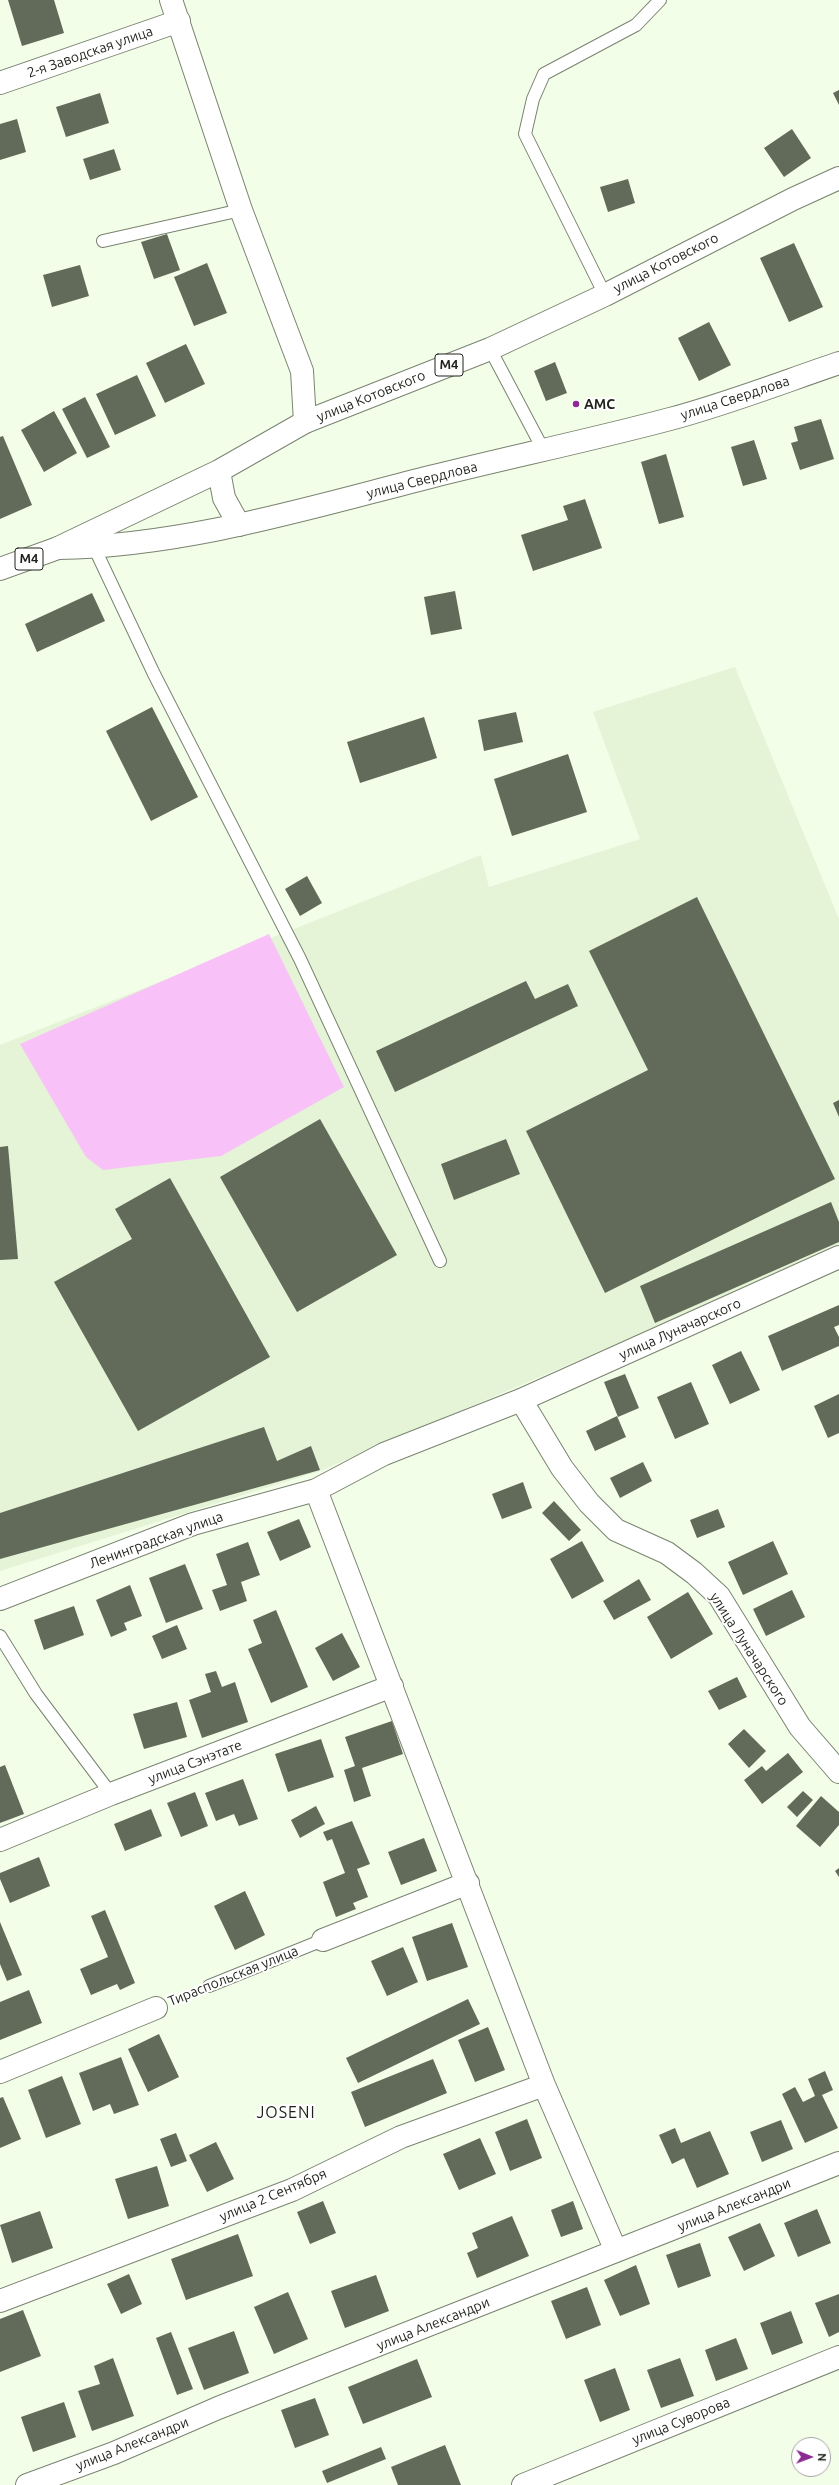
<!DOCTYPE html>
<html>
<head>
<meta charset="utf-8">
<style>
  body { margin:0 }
  #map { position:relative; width:839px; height:2485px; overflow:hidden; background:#f3fee9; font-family:Ubuntu,sans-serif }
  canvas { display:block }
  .north { position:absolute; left:791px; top:2437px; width:40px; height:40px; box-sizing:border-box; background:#fff; border:1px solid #a5a7a3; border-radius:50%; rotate:91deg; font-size:11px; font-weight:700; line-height:16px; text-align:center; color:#1e221a }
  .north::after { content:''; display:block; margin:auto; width:14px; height:18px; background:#8d2b92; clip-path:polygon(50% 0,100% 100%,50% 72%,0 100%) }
</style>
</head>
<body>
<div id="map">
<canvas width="839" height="2485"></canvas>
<div class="north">N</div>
</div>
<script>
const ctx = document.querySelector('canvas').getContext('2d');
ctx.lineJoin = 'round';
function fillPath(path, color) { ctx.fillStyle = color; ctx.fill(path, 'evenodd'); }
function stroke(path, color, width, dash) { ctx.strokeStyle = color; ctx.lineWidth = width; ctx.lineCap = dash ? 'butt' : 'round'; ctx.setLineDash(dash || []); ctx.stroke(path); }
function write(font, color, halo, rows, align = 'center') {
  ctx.font = font + ' Ubuntu,sans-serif'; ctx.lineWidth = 4; ctx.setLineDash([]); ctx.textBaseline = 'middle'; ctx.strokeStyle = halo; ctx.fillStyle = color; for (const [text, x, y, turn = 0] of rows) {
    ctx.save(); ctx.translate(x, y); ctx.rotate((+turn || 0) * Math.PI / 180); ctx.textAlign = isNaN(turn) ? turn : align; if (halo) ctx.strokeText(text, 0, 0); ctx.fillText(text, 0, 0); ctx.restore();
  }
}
const built = new Path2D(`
  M 735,667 L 839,919 L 839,1244 L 647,1331 L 320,1471 L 0,1571 L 0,1045 L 481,855 L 489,887 L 640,839 L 593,712 Z`);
const green = new Path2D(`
  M 269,934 L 344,1087 L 221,1156 L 103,1170 L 86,1157 L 20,1044 Z`);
const building = new Path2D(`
  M 8,0 L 54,0 L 64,33 L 22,46 Z
  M 839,90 L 839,105 L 833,93 Z
  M 100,93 L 109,123 L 66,137 L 56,107 Z
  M 17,119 L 26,152 L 0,160 L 0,124 Z
  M 792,129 L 811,158 L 784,177 L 764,148 Z
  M 114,149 L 121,170 L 90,180 L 83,159 Z
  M 628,179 L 635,203 L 608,212 L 600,187 Z
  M 167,234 L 180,270 L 154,279 L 141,242 Z
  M 794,243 L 823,307 L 789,322 L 760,258 Z
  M 207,263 L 227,313 L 194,326 L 174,277 Z
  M 80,265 L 89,296 L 52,307 L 43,275 Z
  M 709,322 L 731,365 L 699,381 L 678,338 Z
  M 186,344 L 205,384 L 165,403 L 146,363 Z
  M 555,362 L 567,393 L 546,401 L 534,371 Z
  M 137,375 L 156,416 L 115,435 L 96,394 Z
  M 85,397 L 110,447 L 87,458 L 62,409 Z
  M 54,411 L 77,453 L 44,472 L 21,430 Z
  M 821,419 L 834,459 L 800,470 L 791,443 L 798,441 L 794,427 Z
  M 3,436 L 32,505 L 0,519 L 0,437 Z
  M 754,440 L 767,479 L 743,486 L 731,447 Z
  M 666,454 L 684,517 L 659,524 L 641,462 Z
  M 585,499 L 602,548 L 533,571 L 521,535 L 568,520 L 563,506 Z
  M 455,591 L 462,629 L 431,635 L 424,597 Z
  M 92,593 L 105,621 L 37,652 L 25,624 Z
  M 152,707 L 198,797 L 151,821 L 106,731 Z
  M 516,712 L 523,742 L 484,751 L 478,720 Z
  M 424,717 L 437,758 L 360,783 L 347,742 Z
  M 568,754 L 587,812 L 512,836 L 494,779 Z
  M 307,876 L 322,903 L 300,916 L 285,889 Z
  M 697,897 L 835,1179 L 605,1293 L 526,1131 L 648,1070 L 589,951 Z
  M 526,981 L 535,999 L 568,984 L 578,1006 L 395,1092 L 376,1051 Z
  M 839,1100 L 839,1117 L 833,1103 Z
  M 320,1119 L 397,1255 L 297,1312 L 220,1177 Z
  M 506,1139 L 520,1174 L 454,1200 L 441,1164 Z
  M 8,1146 L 18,1259 L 0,1260 L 0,1147 Z
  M 170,1178 L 270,1357 L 138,1431 L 54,1282 L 132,1239 L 115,1209 Z
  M 831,1202 L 839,1222 L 839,1242 L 655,1323 L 640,1286 Z
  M 839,1305 L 839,1325 L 834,1327 L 839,1337 L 839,1346 L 782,1371 L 768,1336 Z
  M 741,1351 L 760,1390 L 730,1404 L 712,1365 Z
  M 625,1374 L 639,1408 L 618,1417 L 604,1382 Z
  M 691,1382 L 709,1424 L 675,1439 L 657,1397 Z
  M 839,1394 L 839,1433 L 828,1438 L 814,1406 Z
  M 617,1416 L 626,1437 L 595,1451 L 586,1431 Z
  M 264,1427 L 277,1461 L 311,1446 L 320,1470 L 0,1559 L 0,1513 Z
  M 643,1462 L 652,1481 L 620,1498 L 610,1478 Z
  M 523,1482 L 532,1508 L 502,1519 L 492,1494 Z
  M 554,1501 L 581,1530 L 569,1541 L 542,1513 Z
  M 718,1509 L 725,1527 L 697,1538 L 690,1520 Z
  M 299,1519 L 311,1547 L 280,1561 L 267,1532 Z
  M 582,1541 L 604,1581 L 572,1599 L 550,1559 Z
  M 773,1541 L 788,1574 L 743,1595 L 728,1562 Z
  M 248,1542 L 260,1575 L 241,1582 L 247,1601 L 220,1611 L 212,1590 L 227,1585 L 216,1554 Z
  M 185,1564 L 203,1609 L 166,1623 L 149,1578 Z
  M 639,1579 L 651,1600 L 614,1620 L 603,1601 Z
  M 130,1585 L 142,1616 L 124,1623 L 127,1630 L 111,1637 L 96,1600 Z
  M 792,1590 L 805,1617 L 766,1636 L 753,1609 Z
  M 688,1592 L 713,1634 L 671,1659 L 647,1617 Z
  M 74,1606 L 84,1635 L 44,1650 L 34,1620 Z
  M 276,1610 L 308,1687 L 271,1703 L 248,1649 L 262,1643 L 253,1620 Z
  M 177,1625 L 187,1649 L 162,1659 L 152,1636 Z
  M 342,1633 L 360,1667 L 333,1681 L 315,1648 Z
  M 216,1671 L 222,1687 L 235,1682 L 248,1722 L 202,1738 L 189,1700 L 211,1692 L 205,1674 Z
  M 737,1677 L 747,1697 L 719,1710 L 708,1691 Z
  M 177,1702 L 187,1737 L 144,1749 L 133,1714 Z
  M 392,1721 L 403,1754 L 362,1768 L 371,1796 L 354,1802 L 344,1770 L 355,1766 L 345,1737 Z
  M 744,1729 L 766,1751 L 749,1768 L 728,1744 Z
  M 321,1739 L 334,1777 L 288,1792 L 275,1754 Z
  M 788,1753 L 803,1772 L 762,1804 L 744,1780 L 762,1766 L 766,1771 Z
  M 5,1765 L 24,1814 L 0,1823 L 0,1767 Z
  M 243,1779 L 258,1819 L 239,1826 L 234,1814 L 216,1821 L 205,1793 Z
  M 803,1791 L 813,1800 L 797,1817 L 787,1807 Z
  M 195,1792 L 208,1826 L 181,1837 L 167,1803 Z
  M 821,1796 L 839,1812 L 839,1825 L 820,1847 L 796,1826 Z
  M 316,1806 L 325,1824 L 300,1838 L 291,1820 Z
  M 151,1809 L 162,1836 L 125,1851 L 114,1824 Z
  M 352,1821 L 370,1864 L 357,1869 L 368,1897 L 353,1903 L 356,1909 L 336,1917 L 323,1882 L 345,1873 L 332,1839 L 327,1841 L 323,1832 Z
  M 424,1838 L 437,1871 L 401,1885 L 388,1852 Z
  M 39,1857 L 50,1886 L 10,1903 L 0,1879 L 0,1873 Z
  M 839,1868 L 839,1877 L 835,1871 Z
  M 245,1891 L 265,1935 L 235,1950 L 214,1906 Z
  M 105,1910 L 135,1983 L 120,1990 L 117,1984 L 91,1995 L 80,1969 L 108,1957 L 91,1916 Z
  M 0,1922 L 22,1975 L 7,1981 L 0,1964 Z
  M 452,1923 L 468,1967 L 427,1981 L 412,1937 Z
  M 403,1947 L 418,1982 L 387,1996 L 371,1961 Z
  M 29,1990 L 42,2023 L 0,2040 L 0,2002 Z
  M 468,1999 L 480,2024 L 358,2083 L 346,2058 Z
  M 488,2027 L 505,2070 L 475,2082 L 458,2040 Z
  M 159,2034 L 179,2077 L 148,2092 L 128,2049 Z
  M 121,2057 L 139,2105 L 114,2114 L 110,2104 L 93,2111 L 79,2073 Z
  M 433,2059 L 447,2093 L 365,2127 L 351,2092 Z
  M 825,2071 L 833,2090 L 822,2095 L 838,2128 L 805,2143 L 782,2094 L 795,2087 L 803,2102 L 815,2096 L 808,2079 Z
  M 62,2076 L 81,2124 L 46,2138 L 28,2090 Z
  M 3,2097 L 21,2139 L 0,2148 L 0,2098 Z
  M 527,2119 L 542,2158 L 510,2171 L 495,2132 Z
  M 781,2120 L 793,2149 L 762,2162 L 750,2132 Z
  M 675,2128 L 681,2143 L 710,2131 L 729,2174 L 697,2188 L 684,2158 L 672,2164 L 659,2135 Z
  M 176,2133 L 187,2161 L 171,2167 L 160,2139 Z
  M 480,2138 L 496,2174 L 459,2190 L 443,2154 Z
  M 216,2142 L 234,2179 L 207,2192 L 189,2155 Z
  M 157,2166 L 169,2206 L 128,2219 L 115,2179 Z
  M 323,2201 L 336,2233 L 310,2244 L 297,2212 Z
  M 573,2201 L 583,2229 L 561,2237 L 551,2210 Z
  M 817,2209 L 831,2243 L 798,2257 L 784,2223 Z
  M 40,2211 L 53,2248 L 12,2263 L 0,2225 Z
  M 512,2216 L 529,2256 L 477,2278 L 467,2253 L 478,2248 L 472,2233 Z
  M 760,2223 L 775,2256 L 744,2271 L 728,2237 Z
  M 238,2234 L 253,2276 L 186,2300 L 171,2259 Z
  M 700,2243 L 711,2276 L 678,2288 L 666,2255 Z
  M 636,2265 L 650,2304 L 620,2316 L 604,2280 Z
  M 129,2274 L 142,2304 L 121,2314 L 107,2284 Z
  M 376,2275 L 389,2311 L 345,2328 L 331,2291 Z
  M 587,2287 L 601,2325 L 566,2339 L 551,2301 Z
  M 288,2292 L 308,2339 L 274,2354 L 254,2307 Z
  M 839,2294 L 839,2332 L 829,2337 L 815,2303 Z
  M 23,2310 L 41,2356 L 0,2372 L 0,2319 Z
  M 791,2311 L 803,2343 L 772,2355 L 760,2323 Z
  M 234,2331 L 249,2373 L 204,2390 L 188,2348 Z
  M 171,2332 L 193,2389 L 177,2395 L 156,2338 Z
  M 736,2338 L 748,2369 L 716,2381 L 705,2350 Z
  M 113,2358 L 134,2416 L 92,2431 L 78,2391 L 100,2384 L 94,2366 Z
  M 680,2358 L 694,2396 L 661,2408 L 647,2370 Z
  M 417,2359 L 432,2397 L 363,2424 L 348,2387 Z
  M 615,2368 L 630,2410 L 600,2422 L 584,2380 Z
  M 315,2398 L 329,2435 L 295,2448 L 281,2410 Z
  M 64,2402 L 76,2437 L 33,2452 L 21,2417 Z
  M 445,2445 L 461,2485 L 398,2485 L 391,2467 Z
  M 381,2447 L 386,2459 L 327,2483 L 322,2471 Z`);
const path = new Path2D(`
  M 175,2000 L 194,1992`);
const lane = new Path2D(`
  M 103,241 L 241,210
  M 605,295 L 525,134 L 533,99 L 544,74 L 636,25 L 660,0
  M 490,349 L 544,451
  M 94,547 L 154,674 L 300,959 L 440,1261
  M 0,1636 L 36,1694 L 111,1794
  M 209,1986 L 323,1940`);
const street = new Path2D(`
  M 171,0 L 241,210 L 302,371 L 305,422
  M 0,83 L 179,21
  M 521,1400 L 562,1468 L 589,1503 L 616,1530 L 667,1553 L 694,1573 L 719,1596 L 800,1727 L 839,1772
  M 316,1490 L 544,2085 L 616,2251
  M 0,1599 L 193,1524 L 316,1490 L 384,1454 L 521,1400 L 839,1257
  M 0,1840 L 111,1794 L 392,1686
  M 323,1940 L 468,1883
  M 0,2072 L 156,2008
  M 0,2301 L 292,2190 L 401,2137 L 544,2085
  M 27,2485 L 114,2453 L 218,2408 L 839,2163
  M 523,2485 L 839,2357`);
const secondary = new Path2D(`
  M 58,548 C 185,546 308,508 430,477 C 510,457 591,440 670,419 C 727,404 783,382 839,363`);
const highway = new Path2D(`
  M 219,471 L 224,498 L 239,525
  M 0,569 L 58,548 L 219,471 L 305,422 L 490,349 L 605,295 L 793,199 L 839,178`);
const markers = [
  [576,404,4,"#8d2b92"]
];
const shields = [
  [449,365,28],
  [29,559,28]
];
const shieldNames = [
  ["M4",449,365],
  ["M4",29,559]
];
const streetNames = [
  ["2-я Заводская улица",90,52,-19],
  ["улица Котовского",666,263,-27],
  ["улица Котовского",371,396,-22],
  ["улица Свердлова",735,398,-18],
  ["улица Свердлова",422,480,-14],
  ["улица Луначарского",680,1329,-24],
  ["Ленинградская улица",156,1540,-20],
  ["улица Луначарского",749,1649,57],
  ["улица Сэнэтате",195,1762,-21],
  ["Тираспольская улица",233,1976,-22],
  ["улица 2 Сентября",273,2195,-23],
  ["улица Александри",734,2205,-22],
  ["улица Александри",433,2324,-22],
  ["улица Суворова",681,2421,-22],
  ["улица Александри",132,2444,-22]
];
const poiNames = [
  ["AMC",584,404]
];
const quarterNames = [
  ["JOSENI",286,2113]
];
fillPath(built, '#e5f3d7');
fillPath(green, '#f8c2f9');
fillPath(building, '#626b59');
stroke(lane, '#7a8370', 14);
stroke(street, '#7a8370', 24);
stroke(secondary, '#7a8370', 24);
stroke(highway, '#7a8370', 24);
stroke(path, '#8e9587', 2.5, [4, 2]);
stroke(lane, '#fff', 12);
stroke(street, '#fff', 22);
stroke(secondary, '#fff', 22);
stroke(highway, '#fff', 22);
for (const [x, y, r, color] of markers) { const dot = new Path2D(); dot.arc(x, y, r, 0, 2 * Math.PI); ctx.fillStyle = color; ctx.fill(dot); stroke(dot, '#fff', 1.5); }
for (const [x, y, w] of shields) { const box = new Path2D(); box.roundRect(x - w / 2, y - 11, w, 22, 3); ctx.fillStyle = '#fff'; ctx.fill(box); stroke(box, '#1e221a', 1); }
write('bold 13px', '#1e221a', null, shieldNames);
write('14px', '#1e221a', '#fff', streetNames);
write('bold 14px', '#1e221a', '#fff', poiNames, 'left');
ctx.letterSpacing = '1px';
write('16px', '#1e221a', '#fff', quarterNames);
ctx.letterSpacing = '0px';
</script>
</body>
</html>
